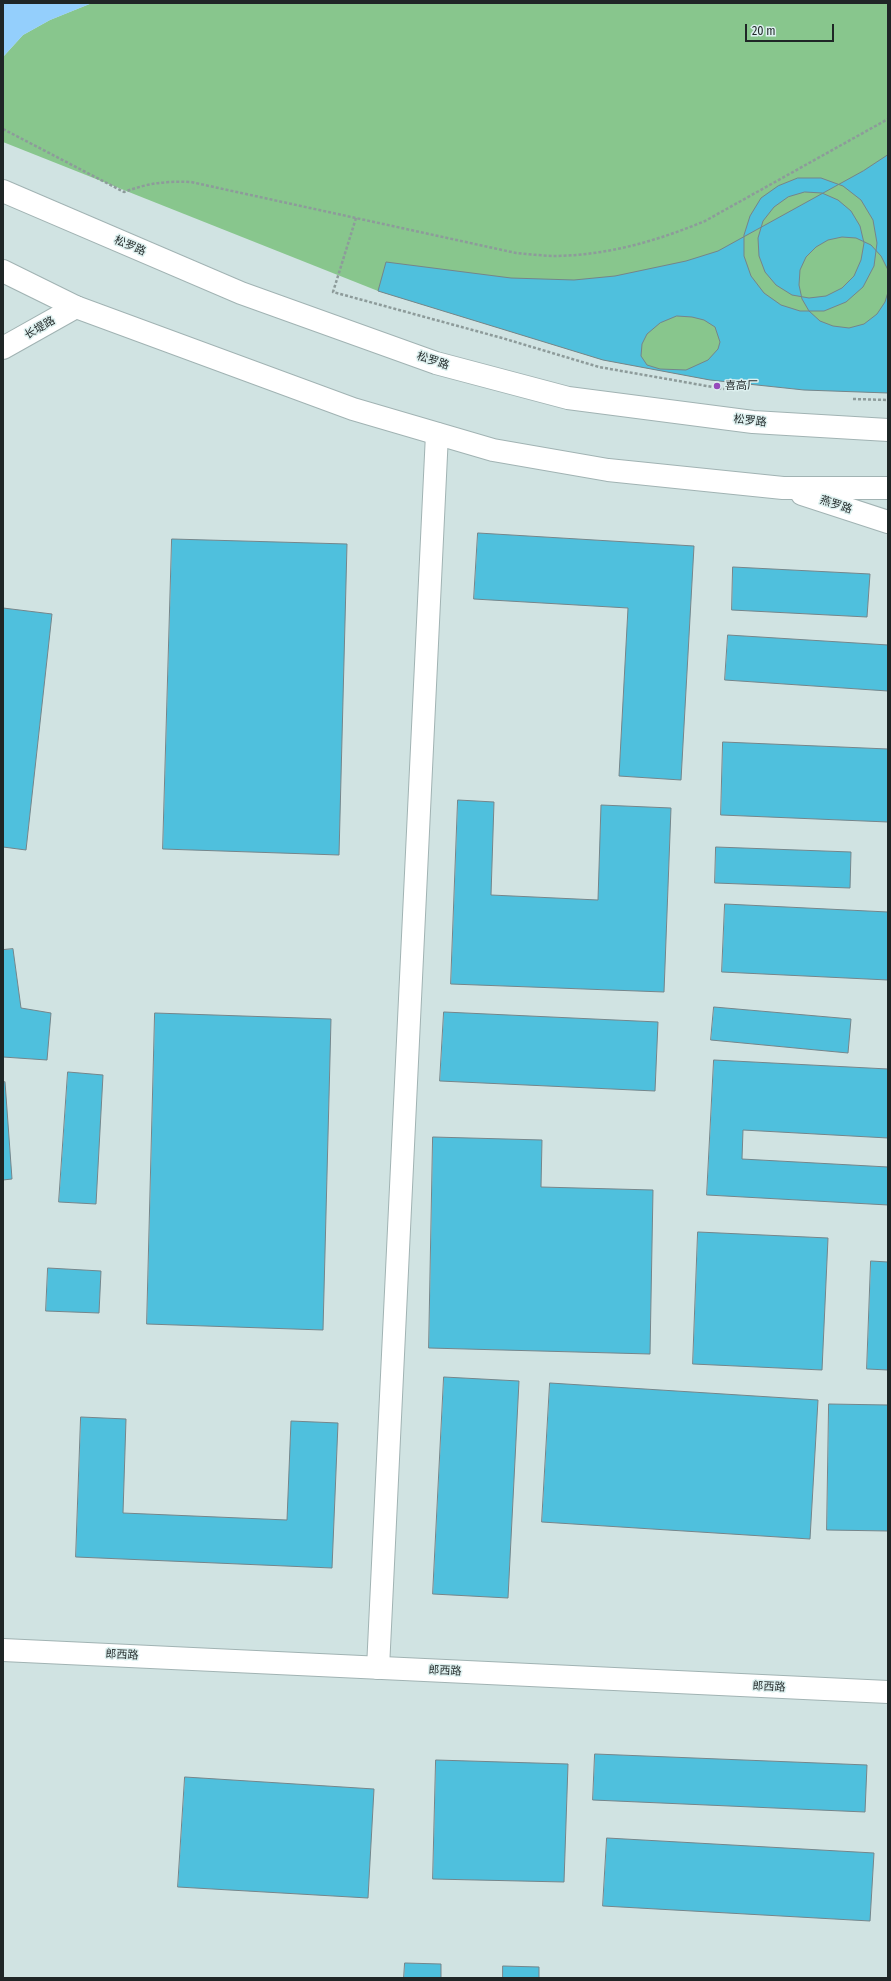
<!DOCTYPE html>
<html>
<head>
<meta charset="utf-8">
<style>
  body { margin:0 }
  #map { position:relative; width:891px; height:1981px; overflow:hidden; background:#d0e3e2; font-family:"Fira Sans Condensed",sans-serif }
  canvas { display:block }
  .frame { position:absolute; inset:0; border:4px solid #1f2626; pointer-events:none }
  .scale { position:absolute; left:745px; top:24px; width:89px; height:18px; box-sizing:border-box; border:2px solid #1f2626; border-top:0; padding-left:5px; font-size:12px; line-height:14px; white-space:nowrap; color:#1f2626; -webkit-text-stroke:3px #ddf0ef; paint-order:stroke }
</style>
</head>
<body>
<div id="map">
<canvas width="891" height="1981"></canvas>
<div class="frame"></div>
<div class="scale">20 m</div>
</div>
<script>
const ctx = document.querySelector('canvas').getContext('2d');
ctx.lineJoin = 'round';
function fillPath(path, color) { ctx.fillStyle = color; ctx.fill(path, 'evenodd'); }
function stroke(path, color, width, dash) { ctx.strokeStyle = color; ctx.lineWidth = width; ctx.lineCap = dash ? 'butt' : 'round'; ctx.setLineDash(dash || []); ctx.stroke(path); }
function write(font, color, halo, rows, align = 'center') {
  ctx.font = font + ' "Fira Sans Condensed","Noto Sans SC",sans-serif'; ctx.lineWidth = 3; ctx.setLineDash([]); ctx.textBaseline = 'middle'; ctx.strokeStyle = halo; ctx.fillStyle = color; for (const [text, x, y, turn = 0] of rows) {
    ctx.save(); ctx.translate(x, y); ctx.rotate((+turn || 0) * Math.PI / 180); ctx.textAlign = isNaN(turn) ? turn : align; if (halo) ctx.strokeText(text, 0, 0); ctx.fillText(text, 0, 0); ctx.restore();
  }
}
const green = new Path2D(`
  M 92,3 L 888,3 L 888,393 L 814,390 L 710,380 L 603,360 L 378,291 L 3,142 L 3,57 L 23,35 L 50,20 Z`);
const water = new Path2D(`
  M 3,3 L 92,3 L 50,20 L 23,35 L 3,57 Z`);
const building = new Path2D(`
  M 888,155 L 888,270 L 881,256 L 871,245 L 856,238 L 842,237 L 828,240 L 816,247 L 806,257 L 800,270 L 799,285 L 802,299 L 809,311 L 820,321 L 833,326 L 849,328 L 864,324 L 877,314 L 885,302 L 888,292 L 888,393 L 804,390 L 710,380 L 603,360 L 378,291 L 386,262 L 511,278 L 574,280 L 615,276 L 686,261 L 718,251 L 863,171 ZM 677,316 L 692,317 L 704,320 L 715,327 L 720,342 L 718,349 L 708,360 L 686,370 L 660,369 L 647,365 L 641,356 L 642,344 L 647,334 L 660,323 Z
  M 798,178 L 821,178 L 843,186 L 861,200 L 873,220 L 877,243 L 874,266 L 863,287 L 846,302 L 824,311 L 800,311 L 781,305 L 764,293 L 751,276 L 744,256 L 744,235 L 750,216 L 761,198 L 778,186 ZM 805,192 L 822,193 L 838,200 L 851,211 L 860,226 L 864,243 L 861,260 L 854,276 L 842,288 L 826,296 L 809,298 L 792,295 L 776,285 L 765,272 L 759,256 L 758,238 L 763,221 L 774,207 L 788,197 Z
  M 478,533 L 694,546 L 681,780 L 619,776 L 628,608 L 474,599 Z
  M 172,539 L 347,544 L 339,855 L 163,849 Z
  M 733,567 L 870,574 L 867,617 L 732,610 Z
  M 3,608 L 52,614 L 26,850 L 3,847 Z
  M 728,635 L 888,645 L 888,691 L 725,680 Z
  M 723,742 L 888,749 L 888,822 L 721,815 Z
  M 458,800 L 494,802 L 491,895 L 598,900 L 601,805 L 671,808 L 664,992 L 451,984 Z
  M 716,847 L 851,852 L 850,888 L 715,883 Z
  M 725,904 L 888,912 L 888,980 L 722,972 Z
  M 13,949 L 21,1008 L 51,1013 L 47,1060 L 3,1057 L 3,950 Z
  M 714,1007 L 851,1019 L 848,1053 L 711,1040 Z
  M 444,1012 L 658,1022 L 655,1091 L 440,1081 Z
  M 155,1013 L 331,1019 L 323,1330 L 147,1324 Z
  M 714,1060 L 888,1069 L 888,1138 L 743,1130 L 742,1159 L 888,1167 L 888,1205 L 707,1195 Z
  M 68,1072 L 103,1075 L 96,1204 L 59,1202 Z
  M 5,1082 L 12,1179 L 3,1180 L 3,1083 Z
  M 433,1137 L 542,1140 L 541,1187 L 653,1190 L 650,1354 L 429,1348 Z
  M 698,1232 L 828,1238 L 822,1370 L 693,1364 Z
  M 871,1261 L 888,1262 L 888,1370 L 867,1369 Z
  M 48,1268 L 101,1271 L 99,1313 L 46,1311 Z
  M 444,1377 L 519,1381 L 508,1598 L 433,1594 Z
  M 550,1383 L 818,1400 L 810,1539 L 542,1522 Z
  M 829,1404 L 888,1405 L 888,1531 L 827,1530 Z
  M 81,1417 L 126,1419 L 123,1513 L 287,1520 L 291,1421 L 338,1423 L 332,1568 L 76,1557 Z
  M 595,1754 L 867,1765 L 865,1812 L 593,1800 Z
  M 436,1760 L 568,1764 L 564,1882 L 433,1879 Z
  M 185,1777 L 374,1789 L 368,1898 L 178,1887 Z
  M 607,1838 L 874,1853 L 870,1921 L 603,1906 Z
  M 405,1963 L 441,1964 L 441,1978 L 404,1978 Z
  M 503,1966 L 539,1967 L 539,1978 L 503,1978 Z`);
const path = new Path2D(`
  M 3,129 L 124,192 C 149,183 164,181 191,182 L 516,253 C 529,254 543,256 556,256 C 608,255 657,241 705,221 L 888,119
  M 356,218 L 333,292 L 502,338 L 599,367 L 724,389
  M 853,399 L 888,400`);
const minor = new Path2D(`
  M 378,1668 L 437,434`);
const tertiary = new Path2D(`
  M 3,348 L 76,307
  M 3,1650 L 888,1692`);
const secondary = new Path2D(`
  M 3,191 L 241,293 L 436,363 L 568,398 L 753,422 L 888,430
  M 3,271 L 76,307 L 353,409 L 493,450 L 608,470 L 783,488 L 888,488
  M 802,494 L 888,522`);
const markers = [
  [717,386,4,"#964abb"]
];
const streetNames = [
  ["松罗路",130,246,23],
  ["长堤路",40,328,-30],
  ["松罗路",433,361,18],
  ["松罗路",750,421,6],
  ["燕罗路",836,505,18],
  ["郎西路",122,1655,3],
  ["郎西路",445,1671,3],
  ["郎西路",769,1687,3]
];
const poiNames = [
  ["喜高厂",725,386]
];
fillPath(green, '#88c68d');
fillPath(water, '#94cffc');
fillPath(building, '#4fc0dd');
stroke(building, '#75858a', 1);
stroke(minor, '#a1b3b3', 24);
stroke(tertiary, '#a1b3b3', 24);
stroke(secondary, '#a1b3b3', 24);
stroke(path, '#8d9b9a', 2.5, [3, 2]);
stroke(minor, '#fff', 22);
stroke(tertiary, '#fff', 22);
stroke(secondary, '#fff', 22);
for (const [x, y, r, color] of markers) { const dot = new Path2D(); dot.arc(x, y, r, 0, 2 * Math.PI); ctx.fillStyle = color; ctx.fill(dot); stroke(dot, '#ddf0ef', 1.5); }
write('11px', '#1f2626', '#ddf0ef', streetNames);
write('11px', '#1f2626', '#ddf0ef', poiNames, 'left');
</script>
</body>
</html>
